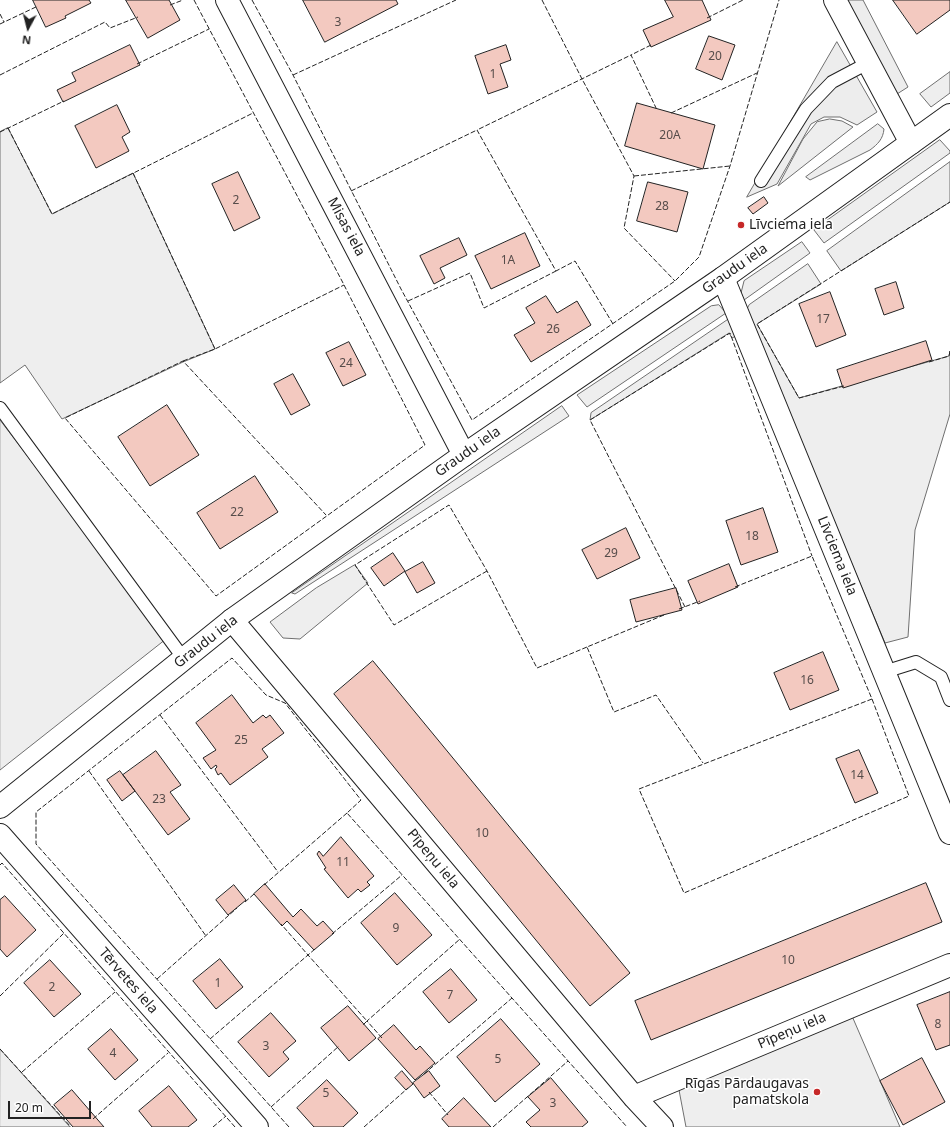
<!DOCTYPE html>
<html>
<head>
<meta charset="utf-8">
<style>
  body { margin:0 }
  #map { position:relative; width:950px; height:1127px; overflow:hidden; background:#fff; font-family:"Noto Sans",sans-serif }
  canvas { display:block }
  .north { position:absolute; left:8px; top:8px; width:40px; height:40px; -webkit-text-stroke:3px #fff; paint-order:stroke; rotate:187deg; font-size:11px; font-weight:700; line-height:16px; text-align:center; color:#222 }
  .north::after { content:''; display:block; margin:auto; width:14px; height:18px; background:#222; clip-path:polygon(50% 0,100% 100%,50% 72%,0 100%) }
  .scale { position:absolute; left:8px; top:1101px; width:83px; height:18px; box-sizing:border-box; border:2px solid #222; border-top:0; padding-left:5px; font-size:12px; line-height:14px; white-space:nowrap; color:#222; -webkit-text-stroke:3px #fff; paint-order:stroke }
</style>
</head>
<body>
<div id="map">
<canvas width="950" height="1127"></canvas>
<div class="north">N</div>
<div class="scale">20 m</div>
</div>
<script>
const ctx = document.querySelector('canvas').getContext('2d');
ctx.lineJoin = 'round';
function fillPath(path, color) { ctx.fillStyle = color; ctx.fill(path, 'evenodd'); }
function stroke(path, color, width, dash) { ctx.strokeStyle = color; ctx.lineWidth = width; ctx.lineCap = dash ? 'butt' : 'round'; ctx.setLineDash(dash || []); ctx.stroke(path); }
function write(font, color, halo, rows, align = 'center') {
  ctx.font = font + ' "Noto Sans",sans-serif'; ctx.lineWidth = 3; ctx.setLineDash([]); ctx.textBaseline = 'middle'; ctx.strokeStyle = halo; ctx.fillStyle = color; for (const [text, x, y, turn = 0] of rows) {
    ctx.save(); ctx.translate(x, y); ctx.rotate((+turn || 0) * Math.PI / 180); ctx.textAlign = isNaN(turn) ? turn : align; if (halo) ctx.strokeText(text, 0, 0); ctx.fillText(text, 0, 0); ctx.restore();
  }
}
const green = new Path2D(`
  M 950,72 L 950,93 L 931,107 L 920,94 Z
  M 830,119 L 842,121 L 853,127 L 778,186 L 803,139 L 817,122 Z
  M 878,124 L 884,129 C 883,139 878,144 870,150 L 810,180 L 806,177 Z
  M 8,128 L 52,214 L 133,173 L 215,349 L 183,362 L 62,419 L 25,365 L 0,383 L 0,132 Z
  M 940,140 L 950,151 L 950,153 L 824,243 L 814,230 Z
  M 950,162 L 950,202 L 841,271 L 827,251 Z
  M 802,242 L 810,253 L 744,300 L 741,293 L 744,281 Z
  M 808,264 L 821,284 L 757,324 L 799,398 L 949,356 L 950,351 L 950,414 L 915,530 L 908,637 L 885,643 L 746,311 L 749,305 Z
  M 719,305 L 726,313 L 587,407 L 577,395 L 711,306 Z
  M 729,319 L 736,336 L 732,338 L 729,333 L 590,420 L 591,413 Z
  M 562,406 L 569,416 L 295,594 L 292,593 Z
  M 0,420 L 166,639 L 0,770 Z
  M 355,565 L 368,583 L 300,639 L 283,638 L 270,622 L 316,588 Z
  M 852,1016 L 900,1127 L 686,1127 L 679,1090 Z
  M 0,1049 L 70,1127 L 0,1127 Z`);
const parking = new Path2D(`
  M 847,0 L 863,0 L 908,87 L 897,94 Z
  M 837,42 L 877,112 L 857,125 L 840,117 L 824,117 L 811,124 L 777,184 L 747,197 Z`);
const building = new Path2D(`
  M 33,0 L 89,0 L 91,3 L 65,16 L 66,18 L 46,27 Z
  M 126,0 L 169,0 L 180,20 L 148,38 Z
  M 303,0 L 396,0 L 398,4 L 325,42 Z
  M 665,0 L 702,0 L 711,20 L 651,47 L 643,30 L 673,17 Z
  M 893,0 L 950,0 L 950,10 L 917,34 Z
  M 709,36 L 735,45 L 722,80 L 696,69 Z
  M 130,45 L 140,65 L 63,102 L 57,90 L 76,81 L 72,73 Z
  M 506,45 L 511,60 L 500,64 L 508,87 L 488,94 L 475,56 Z
  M 637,103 L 715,125 L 703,169 L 625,146 Z
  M 117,105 L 130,132 L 122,137 L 129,151 L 96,168 L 75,126 Z
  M 238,172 L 260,218 L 234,231 L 212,184 Z
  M 648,182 L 688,192 L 677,232 L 637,221 Z
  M 764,197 L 768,203 L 753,214 L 748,208 Z
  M 525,233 L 540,266 L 491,289 L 475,256 Z
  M 459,238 L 467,255 L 440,268 L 445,278 L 434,284 L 420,256 Z
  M 896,282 L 904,308 L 884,315 L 875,289 Z
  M 830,292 L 846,335 L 816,347 L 799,304 Z
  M 546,296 L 557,313 L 577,301 L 591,325 L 531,362 L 514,335 L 535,323 L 526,308 Z
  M 926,341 L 932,360 L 843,388 L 837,370 Z
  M 349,342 L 366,375 L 343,386 L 326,353 Z
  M 293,374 L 310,405 L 291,415 L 274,384 Z
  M 167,405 L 199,455 L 150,486 L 118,437 Z
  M 255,476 L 278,512 L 220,549 L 197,513 Z
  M 763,508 L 778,552 L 741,565 L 726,521 Z
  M 626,528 L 640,558 L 597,579 L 582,550 Z
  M 393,553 L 405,571 L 384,586 L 371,568 Z
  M 423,562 L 435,583 L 417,593 L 405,572 Z
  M 729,564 L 738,587 L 698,604 L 688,581 Z
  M 676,588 L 682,610 L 636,622 L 630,600 Z
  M 823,652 L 839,690 L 790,710 L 774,673 Z
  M 373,661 L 630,973 L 590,1006 L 334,694 Z
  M 232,695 L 253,723 L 263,715 L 266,718 L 270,715 L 284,733 L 262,749 L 268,757 L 230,785 L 221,773 L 218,775 L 215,769 L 217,767 L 216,765 L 211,769 L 203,758 L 216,750 L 196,723 Z
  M 859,750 L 878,793 L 855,803 L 836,759 Z
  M 156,751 L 181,785 L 170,792 L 190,819 L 168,835 L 123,775 Z
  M 120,771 L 135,791 L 122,801 L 107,780 Z
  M 341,837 L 374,876 L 367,882 L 370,885 L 361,892 L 358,889 L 348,898 L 324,869 L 326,868 L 317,854 L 319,851 L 323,856 Z
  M 926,883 L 942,922 L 651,1040 L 635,1001 Z
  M 265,884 L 293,917 L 301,909 L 317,926 L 323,921 L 334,933 L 314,950 L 287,921 L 282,926 L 254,894 Z
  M 234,885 L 246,900 L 228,915 L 216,900 Z
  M 395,893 L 432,935 L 397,965 L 361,923 Z
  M 5,896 L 36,930 L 7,957 L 0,949 L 0,900 Z
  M 220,959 L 243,987 L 216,1009 L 193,981 Z
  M 50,960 L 81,994 L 54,1017 L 24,983 Z
  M 451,969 L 477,1000 L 449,1023 L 423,992 Z
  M 950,992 L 950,1045 L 936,1050 L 917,1005 Z
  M 348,1006 L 376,1038 L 349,1061 L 321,1028 Z
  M 271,1013 L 296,1041 L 283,1052 L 289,1059 L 269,1077 L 238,1042 Z
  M 501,1019 L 540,1064 L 495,1102 L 457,1057 Z
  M 394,1025 L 416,1050 L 420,1046 L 435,1063 L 415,1080 L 378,1039 Z
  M 111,1029 L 138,1060 L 115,1080 L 88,1049 Z
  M 922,1058 L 945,1102 L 903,1125 L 880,1081 Z
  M 402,1071 L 413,1084 L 406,1090 L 395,1078 Z
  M 429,1071 L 440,1086 L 424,1098 L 413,1083 Z
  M 551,1078 L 588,1122 L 582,1127 L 531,1127 L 526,1122 L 540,1110 L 528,1097 Z
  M 327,1080 L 358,1113 L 343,1127 L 314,1127 L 297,1108 Z
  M 169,1086 L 197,1120 L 188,1127 L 152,1127 L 139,1111 Z
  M 72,1090 L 104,1127 L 73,1127 L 54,1105 Z
  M 464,1098 L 491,1127 L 449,1127 L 442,1119 Z`);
const service = new Path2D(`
  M 761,181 L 806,109 L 832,82 L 868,63
  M 0,408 L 184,659
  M 884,672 L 916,662 L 941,677 L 950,700`);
const minor = new Path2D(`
  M 227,0 L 464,455
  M 835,0 L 911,143
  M 723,278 L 950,833
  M 232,620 L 634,1097 L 662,1127
  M 0,835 L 257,1127
  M 634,1097 L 950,965`);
const secondary = new Path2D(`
  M 0,807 L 232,620 L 464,455 L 723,278 L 950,115`);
const fence = new Path2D(`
  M 194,0 L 342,281 L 425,445 L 216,596 L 65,418 L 183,361 L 326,515
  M 252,0 L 293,75 L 401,289 L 472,420 L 675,281 L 699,257 L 730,166 L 779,0
  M 542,0 L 582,79 L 634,176 L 624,228 L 675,281
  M 170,5 L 183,0
  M 0,14 L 4,22
  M 707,18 L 743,0
  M 0,24 L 38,6
  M 651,45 L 631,55 L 657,110
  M 137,64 L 209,29
  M 0,75 L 105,22 L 110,28 L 138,17
  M 293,75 L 456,0
  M 671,113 L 757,73
  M 8,128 L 52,214 L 253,113
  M 0,132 L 64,101
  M 133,173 L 215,349
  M 634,176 L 730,166
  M 351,191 L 477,130
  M 408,301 L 470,273 L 484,308 L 556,271
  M 613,324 L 575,261 L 556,271 L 477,130 L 631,55
  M 183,361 L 215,349 L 344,285
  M 929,362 L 949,356 L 950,351
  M 844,386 L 799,398 L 757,324 L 950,202
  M 487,571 L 394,625 L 355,565 L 449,505 L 487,571 L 537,668 L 587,647
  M 735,587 L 812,556 L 872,699
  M 685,607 L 590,420 L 730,333 L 812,556
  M 679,609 L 700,601
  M 664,615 L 587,647 L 614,712 L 656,695 L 703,763
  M 872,699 L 909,796 L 684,893 L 639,789 Z
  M 160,715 L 278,872
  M 89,771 L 206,936
  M 0,865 L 2,863 L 235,1127
  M 264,885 L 347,813
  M 245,902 L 254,894
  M 332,934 L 402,875
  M 315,949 L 308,955 L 367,1021 L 363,1025
  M 157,979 L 237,908
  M 0,996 L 64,933
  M 382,1038 L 367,1021 L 460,939
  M 210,1039 L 308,955 L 281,924
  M 0,1049 L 71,1127
  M 22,1072 L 115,992
  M 424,1074 L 512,998
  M 429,1092 L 448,1115
  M 271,1107 L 339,1046
  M 93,1119 L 168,1053
  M 213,1127 L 226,1116
  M 289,1127 L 36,844 L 36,812 L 232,658 L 266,695 L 285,703 L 361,800 L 347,813 L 627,1127
  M 364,1127 L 408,1088
  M 493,1127 L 568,1061`);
const markers = [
  [741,225,4,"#c62828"],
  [817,1092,4,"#c62828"]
];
const numberNames = [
  ["3",338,23],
  ["20",715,57],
  ["1",493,75],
  ["20A",670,136],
  ["2",236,201],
  ["28",662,207],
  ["1A",508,261],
  ["17",823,320],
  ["26",553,330],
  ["24",346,364],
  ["22",237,513],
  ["18",752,537],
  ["29",611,554],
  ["16",807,681],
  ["25",241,741],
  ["14",857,776],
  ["23",159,800],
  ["10",482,834],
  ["11",343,863],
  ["9",396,929],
  ["10",788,961],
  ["1",218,984],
  ["2",52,988],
  ["7",450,996],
  ["8",938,1025],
  ["3",266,1047],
  ["4",113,1054],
  ["5",498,1060],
  ["5",326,1094],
  ["3",553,1104]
];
const poiNames = [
  ["Līvciema iela",749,225],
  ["Rīgas Pārdaugavas",809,1084,"right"],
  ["pamatskola",809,1100,"right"]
];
const streetNames = [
  ["Misas iela",346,227,62],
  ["Graudu iela",735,269,-35],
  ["Graudu iela",468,452,-35],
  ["Līvciema iela",837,556,68],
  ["Graudu iela",206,642,-38],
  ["Pīpeņu iela",433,859,50],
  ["Tērvetes iela",128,981,49],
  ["Pīpeņu iela",792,1031,-23]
];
fillPath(green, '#eee');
stroke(green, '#6f6f6f', 1);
fillPath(parking, '#ededed');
stroke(parking, '#6f6f6f', 1);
fillPath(building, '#f3c9c0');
stroke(building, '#222', 1);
stroke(service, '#222', 14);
stroke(minor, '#222', 24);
stroke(secondary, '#222', 24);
stroke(service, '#fff', 12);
stroke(minor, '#fff', 22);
stroke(secondary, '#fff', 22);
stroke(fence, '#222', 1, [5, 2]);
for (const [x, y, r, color] of markers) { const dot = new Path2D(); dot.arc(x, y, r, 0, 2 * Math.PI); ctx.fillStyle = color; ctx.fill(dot); stroke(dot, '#fff', 1.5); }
write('12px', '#564c4a', null, numberNames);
write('14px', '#222', '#fff', poiNames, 'left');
write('14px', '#222', '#fff', streetNames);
</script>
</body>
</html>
